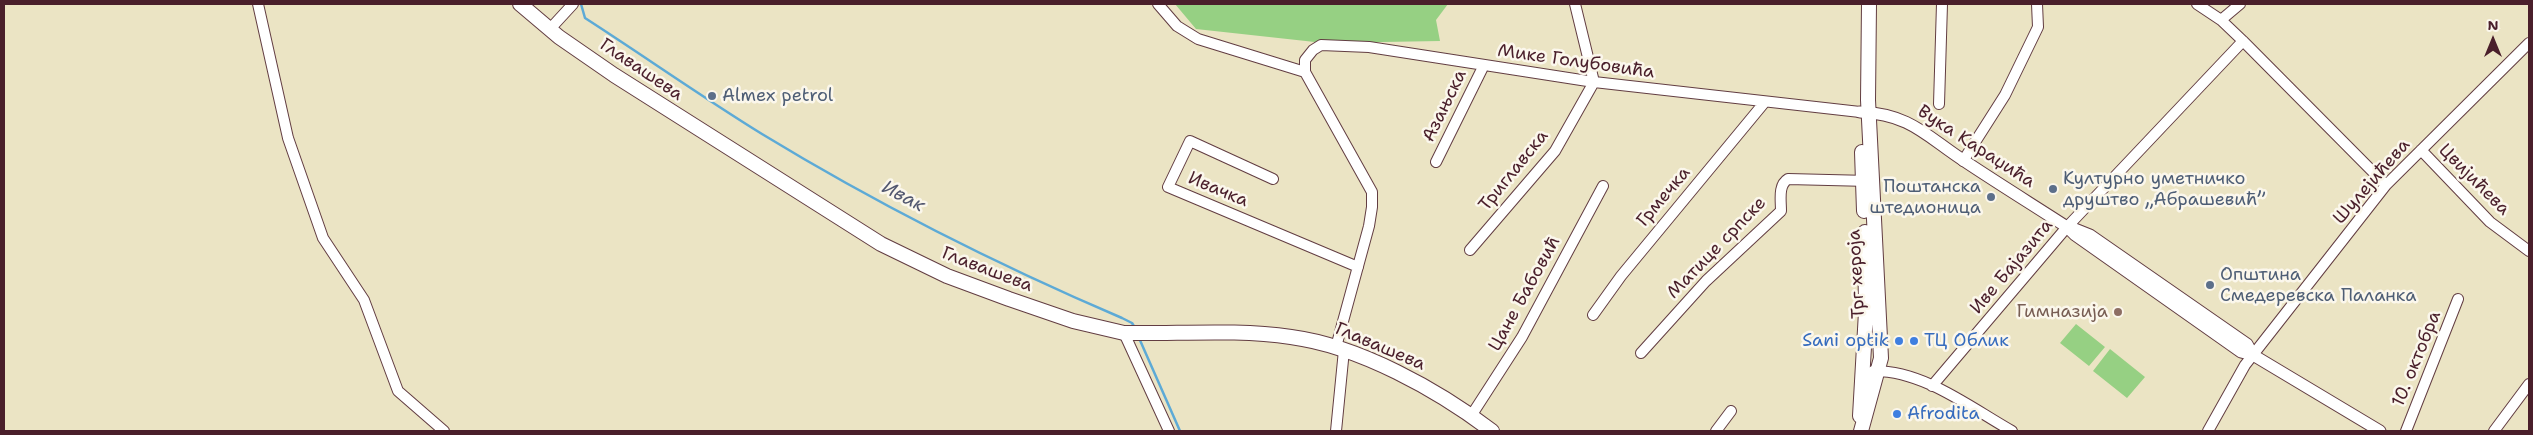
<!DOCTYPE html>
<html>
<head>
<meta charset="utf-8">
<style>
  body { margin:0 }
  #map { position:relative; width:2533px; height:435px; overflow:hidden; background:#ebe4c4; font-family:"Shantell Sans",sans-serif }
  canvas { display:block }
  .frame { position:absolute; inset:0; border:5px solid #4a1f2b; pointer-events:none }
  .north { position:absolute; left:2468px; top:15px; width:50px; height:50px; -webkit-text-stroke:4px #fbf7ec; paint-order:stroke; rotate:0deg; font-size:14px; font-weight:700; line-height:20px; text-align:center; color:#4a1f2b }
  .north::after { content:''; display:block; margin:auto; width:18px; height:22px; background:#4a1f2b; clip-path:polygon(50% 0,100% 100%,50% 72%,0 100%) }
</style>
</head>
<body>
<div id="map">
<canvas width="2533" height="435"></canvas>
<div class="frame"></div>
<div class="north">N</div>
</div>
<script>
const ctx = document.querySelector('canvas').getContext('2d');
ctx.lineJoin = 'round';
function fillPath(path, color) { ctx.fillStyle = color; ctx.fill(path, 'evenodd'); }
function stroke(path, color, width, dash) { ctx.strokeStyle = color; ctx.lineWidth = width; ctx.lineCap = dash ? 'butt' : 'round'; ctx.setLineDash(dash || []); ctx.stroke(path); }
function write(font, color, halo, rows, align = 'center') {
  ctx.font = font + ' "Shantell Sans",sans-serif'; ctx.lineWidth = 5; ctx.setLineDash([]); ctx.textBaseline = 'middle'; ctx.strokeStyle = halo; ctx.fillStyle = color; for (const [text, x, y, turn = 0] of rows) {
    ctx.save(); ctx.translate(x, y); ctx.rotate((+turn || 0) * Math.PI / 180); ctx.textAlign = isNaN(turn) ? turn : align; if (halo) ctx.strokeText(text, 0, 0); ctx.fillText(text, 0, 0); ctx.restore();
  }
}
const green = new Path2D(`
  M 1175,4 L 1448,4 L 1436,20 L 1440,41 L 1324,43 L 1196,29 Z
  M 2076,324 L 2105,347 L 2089,366 L 2060,343 Z
  M 2110,349 L 2145,377 L 2127,398 L 2093,371 Z`);
const stream = new Path2D(`
  M 581,4 L 585,18 C 644,56 702,97 762,134 C 877,204 998,265 1122,318 L 1132,323 L 1135,328
  M 1139,338 L 1180,431`);
const minor = new Path2D(`
  M 258,4 L 288,138 L 323,238 L 364,300 L 398,391 L 444,431
  M 1158,4 L 1177,26 L 1198,39 L 1305,72
  M 2197,4 L 2221,20 L 2243,41 L 2386,185
  M 2221,20 L 2240,4
  M 550,29 L 573,4
  M 1305,72 L 1305,60 L 1313,50 L 1321,45 L 1369,47 L 1594,82 L 1860,112
  M 1305,72 L 1372,192 L 1372,207 L 1369,226 L 1336,347
  M 1939,104 L 1942,4
  M 2421,150 L 2490,222 L 2529,251
  M 1963,161 L 2005,95 L 2038,27 L 2037,4
  M 1436,162 L 1484,65
  M 1273,179 L 1190,141 L 1168,187 L 1358,267
  M 1470,250 L 1555,151 L 1594,82 L 1575,4
  M 1593,315 L 1621,276 L 1764,103
  M 1124,333 L 1169,431
  M 1641,353 L 1706,281 L 1781,211 C 1781,200 1778,185 1788,179 L 1869,181
  M 1873,371 C 1923,370 1971,408 2012,431
  M 1932,386 L 2067,227 L 2243,41
  M 1471,416 L 1522,337 L 1603,186
  M 1336,431 L 1344,350
  M 1716,431 L 1731,411
  M 2208,431 L 2245,365 L 2386,185 L 2529,43
  M 2406,431 L 2458,299
  M 2494,431 L 2529,384`);
const tertiary = new Path2D(`
  M 1860,112 C 1911,114 1927,137 1966,162 C 1999,184 2033,205 2067,227 L 2075,235 L 2241,352 L 2253,355 L 2380,431
  M 2070,227 L 2090,235 L 2247,344 L 2253,355`);
const secondary = new Path2D(`
  M 520,4 L 559,37 L 614,75 L 881,244 L 947,276 L 1009,299 L 1073,321 L 1124,333 C 1180,334 1236,329 1291,337 C 1359,346 1438,390 1492,431
  M 1862,152 L 1864,211
  M 1860,416 L 1866,312 L 1865,232
  M 1861,431 L 1881,358 L 1868,100 L 1869,4`);
const markers = [
  [712,96,5,"#5c6f8a"],
  [2053,189,5,"#5c6f8a"],
  [1991,197,5,"#5c6f8a"],
  [2210,285,5,"#5c6f8a"],
  [2118,312,5,"#8d6e63"],
  [1899,341,5,"#3f7fe0"],
  [1914,341,5,"#3f7fe0"],
  [1897,414,5,"#3f7fe0"]
];
const streetNames = [
  ["Мике Голубовића",1576,62,8],
  ["Главашева",641,70,34],
  ["Азањска",1445,106,-64],
  ["Вука Караџића",1976,147,33],
  ["Триглавска",1514,171,-51],
  ["Цвијићева",2474,180,45],
  ["Шулејићева",2372,182,-49],
  ["Ивачка",1218,190,23],
  ["Грмечка",1664,197,-50],
  ["Матице српске",1717,248,-46],
  ["Иве Бајазита",2012,267,-50],
  ["Главашева",987,270,21],
  ["Трг хероја",1857,274,-93],
  ["Цане Бабовић",1525,294,-61],
  ["Главашева",1380,347,23],
  ["10. октобра",2417,359,-68]
];
const serviceNames = [
  ["Almex petrol",722,96],
  ["Културно уметничко",2063,179],
  ["друштво „Абрашевић”",2063,200],
  ["Поштанска",1981,187,"right"],
  ["штедионица",1981,208,"right"],
  ["Општина",2220,275],
  ["Смедеревска Паланка",2220,296]
];
const educationNames = [
  ["Гимназија",2108,312]
];
const shopNames = [
  ["Sani optik",1889,341,"right"],
  ["ТЦ Облик",1924,341],
  ["Afrodita",1907,414]
];
const waterNames = [
  ["Ивак",903,197,28]
];
fillPath(green, '#96d083');
stroke(stream, '#5daad6', 2.5);
stroke(minor, '#623d42', 12);
stroke(tertiary, '#623d42', 13);
stroke(secondary, '#623d42', 16);
stroke(minor, '#fff', 10);
stroke(tertiary, '#fff', 11);
stroke(secondary, '#fff', 14);
for (const [x, y, r, color] of markers) { const dot = new Path2D(); dot.arc(x, y, r, 0, 2 * Math.PI); ctx.fillStyle = color; ctx.fill(dot); stroke(dot, '#fbf7ec', 2); }
write('18px', '#4a1f2b', '#fbf7ec', streetNames);
write('18px', '#4e5e75', '#fbf7ec', serviceNames, 'left');
write('18px', '#785e54', '#fbf7ec', educationNames, 'right');
write('18px', '#366cbe', '#fbf7ec', shopNames, 'left');
write('italic 19px', '#52576f', '#fbf7ec', waterNames);
</script>
</body>
</html>
